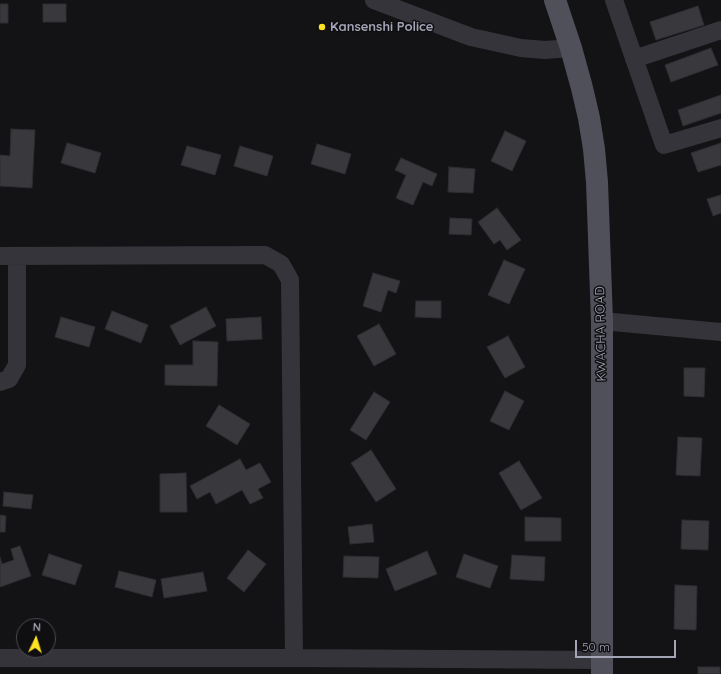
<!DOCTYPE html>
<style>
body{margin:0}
#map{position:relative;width:721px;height:674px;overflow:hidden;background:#131315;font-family:Quicksand,sans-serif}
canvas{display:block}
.north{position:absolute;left:16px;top:618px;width:40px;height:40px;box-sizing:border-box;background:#0f0e10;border:1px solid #4a4a53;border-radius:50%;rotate:4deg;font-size:11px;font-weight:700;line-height:16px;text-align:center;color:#a3a5b7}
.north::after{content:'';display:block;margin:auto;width:14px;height:18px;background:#ffe221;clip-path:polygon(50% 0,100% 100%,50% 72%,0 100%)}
.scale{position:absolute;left:575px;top:640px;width:101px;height:18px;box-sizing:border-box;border:2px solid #a3a5b7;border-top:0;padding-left:5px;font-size:12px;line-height:14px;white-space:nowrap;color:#a3a5b7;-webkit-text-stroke:3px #0f0e10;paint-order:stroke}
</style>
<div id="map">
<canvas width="721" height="674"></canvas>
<div class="north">N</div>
<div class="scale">50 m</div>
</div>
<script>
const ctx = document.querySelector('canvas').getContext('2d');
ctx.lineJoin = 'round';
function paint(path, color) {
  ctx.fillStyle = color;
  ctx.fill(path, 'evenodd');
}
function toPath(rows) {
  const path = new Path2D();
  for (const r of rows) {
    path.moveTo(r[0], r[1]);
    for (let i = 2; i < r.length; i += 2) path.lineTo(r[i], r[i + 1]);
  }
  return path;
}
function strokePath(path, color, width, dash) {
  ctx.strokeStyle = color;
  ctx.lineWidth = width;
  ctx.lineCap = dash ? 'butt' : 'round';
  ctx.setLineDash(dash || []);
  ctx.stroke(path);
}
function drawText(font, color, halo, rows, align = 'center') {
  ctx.font = font + ' Quicksand,sans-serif';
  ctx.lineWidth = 3;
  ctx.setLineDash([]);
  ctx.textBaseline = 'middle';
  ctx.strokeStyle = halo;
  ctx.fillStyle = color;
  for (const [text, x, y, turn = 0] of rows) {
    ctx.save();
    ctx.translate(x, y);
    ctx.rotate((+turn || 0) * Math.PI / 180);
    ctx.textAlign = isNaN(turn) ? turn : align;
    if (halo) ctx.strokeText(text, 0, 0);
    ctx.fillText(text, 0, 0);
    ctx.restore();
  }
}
const building = toPath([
 [0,4,8,4,8,23,0,23,0,4],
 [43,4,66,4,66,22,43,22,43,4],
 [698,6,704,25,656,40,650,22,698,6],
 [711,48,718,65,671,82,665,65,711,48],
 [721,95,721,113,683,126,678,110,721,95],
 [11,129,35,130,32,188,0,186,0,155,10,156,11,129],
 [505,131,526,141,512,171,491,161,505,131],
 [67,143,101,153,95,173,61,163,67,143],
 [721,143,721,165,698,172,691,153,721,143],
 [317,144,351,154,345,174,311,164,317,144],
 [187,146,221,155,215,175,181,165,187,146],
 [240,146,273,156,267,176,234,166,240,146],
 [401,158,437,174,432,186,423,182,413,205,396,198,406,175,395,170,401,158],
 [449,167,475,169,473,193,448,192,449,167],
 [721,195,721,213,713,216,707,199,721,195],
 [497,208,521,240,507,250,500,240,494,244,478,222,497,208],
 [450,218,472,219,471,235,449,234,450,218],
 [504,260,525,269,509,304,488,295,504,260],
 [373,273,400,281,396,293,388,290,381,312,363,306,373,273],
 [416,301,441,301,441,318,415,317,416,301],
 [206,307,216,326,180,345,170,326,206,307],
 [112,311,148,325,141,343,105,329,112,311],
 [61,317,95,327,89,347,55,337,61,317],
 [261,317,262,339,227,341,226,319,261,317],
 [379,324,396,354,374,366,357,336,379,324],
 [508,336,525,367,505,378,487,347,508,336],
 [193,341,218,342,217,386,165,385,165,365,193,365,193,341],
 [684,368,705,368,704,397,684,396,684,368],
 [505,391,524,401,509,430,490,421,505,391],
 [374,392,390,402,366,440,350,430,374,392],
 [219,405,250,424,237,445,206,426,219,405],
 [678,437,702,438,700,476,676,475,678,437],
 [371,450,396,489,376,502,351,463,371,450],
 [240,459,246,470,260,463,271,482,258,489,263,498,250,504,242,490,216,504,210,492,197,499,190,486,240,459],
 [519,461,542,498,521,510,499,473,519,461],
 [186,473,187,512,160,512,160,474,186,473],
 [4,492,33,495,31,509,3,506,4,492],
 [0,515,6,516,5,532,0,532,0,515],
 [525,517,561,518,561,541,525,541,525,517],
 [682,520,709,521,708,550,681,549,682,520],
 [372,524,374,542,350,544,348,527,372,524],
 [20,546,31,576,0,587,0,557,2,564,14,560,11,549,20,546],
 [248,550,266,564,244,592,227,578,248,550],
 [427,551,437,574,395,591,386,569,427,551],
 [49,554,82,565,75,585,42,575,49,554],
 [464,554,498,566,490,588,456,577,464,554],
 [512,555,545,557,544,581,510,579,512,555],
 [344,556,379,557,378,578,343,577,344,556],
 [119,571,156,580,152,597,115,587,119,571],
 [203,572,207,591,164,598,161,579,203,572],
 [675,585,697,586,696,630,674,629,675,585],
 [698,667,720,667,720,674,698,674,698,667]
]);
const minor = toPath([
 [374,0,471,37,521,48,545,50,571,48],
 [614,0,664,145,721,128],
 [634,59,721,30],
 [0,256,265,255,281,264,290,280,294,658],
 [602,321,721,332],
 [0,382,9,379,17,365,17,256],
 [0,658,294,658,602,660]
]);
const major = toPath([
 [555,0,571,48,582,88,589,118,594,149,597,182,602,321,602,674]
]);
const markers = [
 [322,27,4,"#ffe221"]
];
const poiNames = [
 ["Kansenshi Police",330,27]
];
const streetNames = [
 ["KWACHA ROAD",601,334,-91]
];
paint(building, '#38383d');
strokePath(building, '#2e2d31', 1);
strokePath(minor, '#34343a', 18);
strokePath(major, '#4f505a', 22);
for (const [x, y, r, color] of markers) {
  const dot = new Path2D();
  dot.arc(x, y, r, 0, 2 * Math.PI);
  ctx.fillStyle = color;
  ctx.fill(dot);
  strokePath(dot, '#0f0e10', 1.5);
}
drawText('bold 13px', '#a3a5b7', '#0f0e10', poiNames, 'left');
drawText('13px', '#a3a5b7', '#0f0e10', streetNames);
</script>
